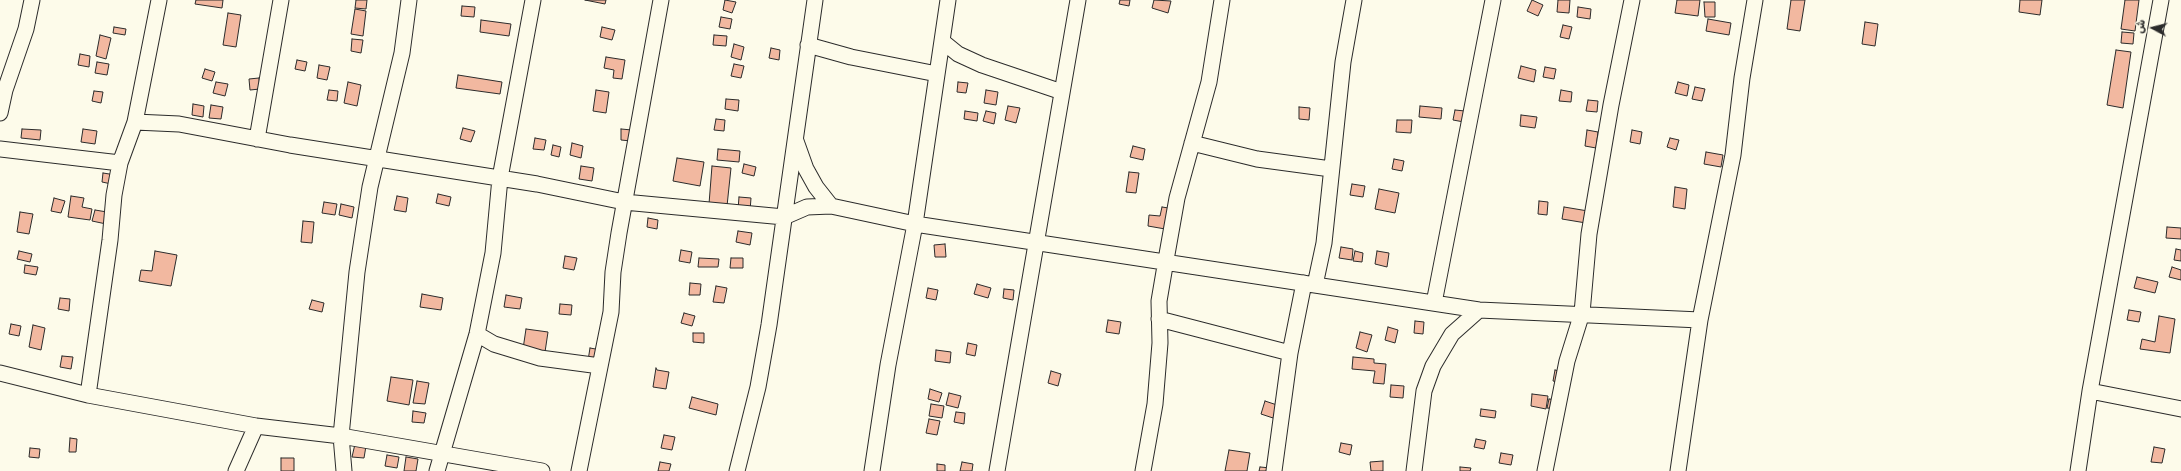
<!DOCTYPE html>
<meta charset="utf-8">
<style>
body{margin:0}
#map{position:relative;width:2181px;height:471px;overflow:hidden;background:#fdfbea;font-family:Rubik,Cairo,sans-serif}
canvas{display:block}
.north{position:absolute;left:2133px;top:8px;width:40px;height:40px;-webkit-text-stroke:3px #fdfbea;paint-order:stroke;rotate:277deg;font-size:11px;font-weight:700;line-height:16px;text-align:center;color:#2b2b2b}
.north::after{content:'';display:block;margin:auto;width:14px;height:18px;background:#2b2b2b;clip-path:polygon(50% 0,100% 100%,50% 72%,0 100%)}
</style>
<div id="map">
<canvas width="2181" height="471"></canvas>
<div class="north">ش</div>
</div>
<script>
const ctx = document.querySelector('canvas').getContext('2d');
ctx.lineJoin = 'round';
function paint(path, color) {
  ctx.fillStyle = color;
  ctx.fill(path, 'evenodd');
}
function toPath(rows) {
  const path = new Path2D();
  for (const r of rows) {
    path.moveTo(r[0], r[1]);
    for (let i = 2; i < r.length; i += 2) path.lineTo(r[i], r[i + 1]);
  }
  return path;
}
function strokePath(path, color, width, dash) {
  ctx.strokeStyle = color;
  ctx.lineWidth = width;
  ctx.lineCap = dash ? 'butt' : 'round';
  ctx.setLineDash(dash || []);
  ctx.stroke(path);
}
const building = toPath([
 [196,0,223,0,222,8,195,4,196,0],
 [356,0,367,0,366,9,355,8,356,0],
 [585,0,606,0,605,4,585,0],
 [725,0,736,2,732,13,723,10,725,0],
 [1120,0,1130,0,1129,6,1119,4,1120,0],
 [1154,0,1171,1,1168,13,1152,8,1154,0],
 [1532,0,1543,5,1538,16,1527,11,1532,0],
 [1558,0,1570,0,1569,13,1557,12,1558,0],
 [1677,0,1700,0,1698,16,1675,13,1677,0],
 [1791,0,1805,0,1800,31,1787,29,1791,0],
 [2020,0,2042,0,2040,15,2019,12,2020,0],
 [2125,0,2139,0,2135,31,2121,29,2125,0],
 [1704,2,1715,2,1715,17,1705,17,1704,2],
 [462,6,475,7,474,17,461,16,462,6],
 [1578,7,1591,9,1590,19,1577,17,1578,7],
 [355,9,366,11,363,36,351,34,355,9],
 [228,13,241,15,236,47,223,45,228,13],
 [721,17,732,19,730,29,719,27,721,17],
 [1708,19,1731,23,1729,35,1706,31,1708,19],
 [481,20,511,24,509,36,480,32,481,20],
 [1865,22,1878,24,1875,46,1862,44,1865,22],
 [1563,25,1572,27,1569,39,1560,37,1563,25],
 [114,27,126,29,125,35,113,33,114,27],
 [602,27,615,30,612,40,600,37,602,27],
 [2122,32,2134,33,2133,44,2121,43,2122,32],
 [100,35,111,38,106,59,96,56,100,35],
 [714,35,727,36,726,46,713,45,714,35],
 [352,39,363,40,361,53,351,51,352,39],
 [734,44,744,47,741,60,731,57,734,44],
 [771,48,780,50,779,60,769,58,771,48],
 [2116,50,2131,52,2123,108,2107,105,2116,50],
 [80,54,90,56,89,67,78,65,80,54],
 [606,57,625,60,622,79,613,78,614,70,604,68,606,57],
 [297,60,307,62,305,71,295,69,297,60],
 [97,62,109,64,107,75,95,73,97,62],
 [734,64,744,66,741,78,731,76,734,64],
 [319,65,330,67,327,80,317,78,319,65],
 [1521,66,1536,70,1534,82,1518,78,1521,66],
 [1545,67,1556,69,1554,79,1543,77,1545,67],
 [205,69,215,72,212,81,202,78,205,69],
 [458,75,502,82,500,94,456,88,458,75],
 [259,78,260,89,250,90,249,79,259,78],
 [216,82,228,84,225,96,213,93,216,82],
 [348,82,361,85,357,106,344,103,348,82],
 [958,82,968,83,966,93,957,92,958,82],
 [1678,82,1689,85,1687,96,1675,93,1678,82],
 [1695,87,1705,89,1702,101,1692,99,1695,87],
 [329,90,338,91,337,101,327,100,329,90],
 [596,90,609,92,606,113,593,111,596,90],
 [986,90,998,92,996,105,984,103,986,90],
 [1561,90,1572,92,1571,102,1559,101,1561,90],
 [94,91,103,92,101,103,92,101,94,91],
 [726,99,739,100,738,111,725,109,726,99],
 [1588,100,1598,101,1597,112,1586,111,1588,100],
 [193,104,204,106,203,117,192,115,193,104],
 [211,105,223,107,221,119,209,118,211,105],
 [1008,106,1020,108,1016,123,1005,120,1008,106],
 [1420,106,1442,108,1441,119,1419,117,1420,106],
 [1299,107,1310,108,1309,120,1299,119,1299,107],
 [1455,110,1465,111,1464,122,1453,120,1455,110],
 [965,111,978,113,977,121,964,119,965,111],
 [986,111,996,113,994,124,983,121,986,111],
 [1521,115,1537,117,1535,128,1520,126,1521,115],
 [716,119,725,120,724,131,714,130,716,119],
 [1397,120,1412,120,1411,133,1396,132,1397,120],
 [463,128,475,131,471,142,460,139,463,128],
 [22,129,41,130,40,140,21,138,22,129],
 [83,129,97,131,95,144,81,142,83,129],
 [621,129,632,130,631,141,621,140,621,129],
 [1587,130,1598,132,1596,148,1585,146,1587,130],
 [1632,130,1642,132,1640,144,1630,142,1632,130],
 [535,138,546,140,544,150,533,149,535,138],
 [1670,138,1679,140,1676,150,1667,147,1670,138],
 [572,143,583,146,581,158,570,155,572,143],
 [553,145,561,147,559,157,551,155,553,145],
 [1133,146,1145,149,1143,160,1130,157,1133,146],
 [718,149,740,151,739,162,717,160,718,149],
 [1706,152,1723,155,1721,167,1704,164,1706,152],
 [677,158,704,162,700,186,673,181,677,158],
 [1394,159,1404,161,1402,171,1392,169,1394,159],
 [744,164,756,167,754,176,742,173,744,164],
 [581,166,594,168,592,181,579,179,581,166],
 [712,166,731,168,727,206,709,204,712,166],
 [1129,172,1139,173,1136,193,1126,192,1129,172],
 [103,173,122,176,121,186,102,182,103,173],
 [1352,184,1365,186,1363,197,1350,195,1352,184],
 [1675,187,1687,189,1685,209,1673,207,1675,187],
 [1379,189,1399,193,1395,213,1375,209,1379,189],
 [438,194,451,197,449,206,436,203,438,194],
 [71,196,84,198,82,207,92,209,90,220,68,217,71,196],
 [397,196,408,198,406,212,394,210,397,196],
 [739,197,751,198,750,211,738,210,739,197],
 [54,198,65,201,61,213,51,211,54,198],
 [1539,201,1548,202,1547,215,1538,214,1539,201],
 [324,202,337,204,335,215,322,213,324,202],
 [341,204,354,207,352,218,339,215,341,204],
 [1162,207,1175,209,1171,230,1148,226,1149,215,1160,216,1162,207],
 [1564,207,1588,211,1586,223,1562,219,1564,207],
 [95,210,113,213,111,225,92,221,95,210],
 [20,212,33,214,29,234,17,232,20,212],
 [648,218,658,220,657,229,647,227,648,218],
 [303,221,314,222,312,243,301,242,303,221],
 [2167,227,2181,228,2181,239,2166,238,2167,227],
 [738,231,752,233,750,245,736,242,738,231],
 [945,244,946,257,935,257,934,245,945,244],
 [1341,247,1353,249,1352,260,1339,258,1341,247],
 [2176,249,2181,250,2181,261,2174,260,2176,249],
 [681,250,692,252,690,263,679,261,681,250],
 [19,251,32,254,30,262,17,259,19,251],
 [155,251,177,255,171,286,139,281,141,270,152,271,155,251],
 [1355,251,1363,253,1362,262,1353,261,1355,251],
 [1377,251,1389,253,1387,267,1375,264,1377,251],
 [565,256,577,258,574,270,563,268,565,256],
 [699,258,719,259,718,267,698,267,699,258],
 [731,258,743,258,743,268,730,268,731,258],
 [25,265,38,267,36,275,24,273,25,265],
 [2172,267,2181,270,2181,280,2169,277,2172,267],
 [2137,277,2158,282,2155,293,2134,288,2137,277],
 [690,283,701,284,700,295,689,295,690,283],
 [977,284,991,288,988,298,974,294,977,284],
 [716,286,727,288,724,303,713,302,716,286],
 [928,288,938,290,936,300,926,298,928,288],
 [1004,289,1014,290,1013,300,1003,298,1004,289],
 [422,294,443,298,441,310,420,307,422,294],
 [506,295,522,298,520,309,504,307,506,295],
 [60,298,70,299,69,311,58,309,60,298],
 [312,300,324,303,322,312,309,309,312,300],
 [560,304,572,305,571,315,559,314,560,304],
 [2129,310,2141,312,2139,322,2127,320,2129,310],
 [684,313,695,316,692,326,681,323,684,313],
 [2159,316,2175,319,2170,353,2140,349,2142,339,2155,342,2159,316],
 [1108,320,1121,322,1119,334,1106,332,1108,320],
 [1415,321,1424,322,1423,334,1414,333,1415,321],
 [11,324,21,326,19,336,9,334,11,324],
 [33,325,45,328,41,350,29,347,33,325],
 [1388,327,1398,330,1395,343,1385,340,1388,327],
 [526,329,548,332,545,352,523,349,526,329],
 [1360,332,1372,335,1367,352,1356,348,1360,332],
 [693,333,704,333,704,343,693,342,693,333],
 [968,343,977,345,975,356,966,354,968,343],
 [590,348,601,350,587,367,590,348],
 [936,350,951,352,950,363,935,361,936,350],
 [62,356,73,357,71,369,60,367,62,356],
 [1353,357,1374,359,1374,363,1386,364,1384,384,1373,383,1375,371,1352,369,1353,357],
 [656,368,657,370,669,372,666,389,653,387,656,368],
 [1555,370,1564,372,1562,383,1553,381,1555,370],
 [1051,371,1061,374,1058,386,1048,383,1051,371],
 [391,377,413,380,409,405,387,401,391,377],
 [417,381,429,383,425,404,413,403,417,381],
 [1391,385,1404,386,1403,398,1390,397,1391,385],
 [930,389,942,393,939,402,928,399,930,389],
 [949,393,961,396,958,408,946,405,949,393],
 [1532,394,1548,396,1546,409,1531,406,1532,394],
 [692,397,718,404,716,415,689,408,692,397],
 [1549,399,1558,400,1557,409,1547,408,1549,399],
 [1265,401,1277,405,1273,418,1261,414,1265,401],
 [931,404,944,406,942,418,929,416,931,404],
 [1481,409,1496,411,1495,418,1480,416,1481,409],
 [413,411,426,413,424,423,412,422,413,411],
 [956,412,965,413,964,424,954,422,956,412],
 [929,419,940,421,937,435,926,433,929,419],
 [664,435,675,437,672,450,661,448,664,435],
 [70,438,77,439,76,452,69,452,70,438],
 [1476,439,1486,441,1484,449,1474,447,1476,439],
 [1341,443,1352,445,1350,455,1339,452,1341,443],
 [355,444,366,446,364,458,352,457,355,444],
 [2154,447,2165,449,2162,463,2151,462,2154,447],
 [30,448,40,449,39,458,29,457,30,448],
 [1229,450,1250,453,1247,471,1225,471,1229,450],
 [1501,453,1513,455,1511,465,1499,463,1501,453],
 [387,455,399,457,397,468,385,466,387,455],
 [406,457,418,459,416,471,404,471,406,457],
 [281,458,294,458,294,471,281,471,281,458],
 [1383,461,1383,471,1371,471,1370,462,1383,461],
 [660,462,671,464,669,471,658,471,660,462],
 [962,462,973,464,972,471,960,471,962,462],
 [937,464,945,465,945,471,937,471,937,464],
 [1260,467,1271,468,1271,471,1259,471,1260,467],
 [1460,467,1471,468,1470,471,1460,471,1460,467]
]);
const street = toPath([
 [942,41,958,54,982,65,1062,92],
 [808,45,851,57,937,74],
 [0,113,5,90,26,29,32,0],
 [135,122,179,124,290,145,537,184,624,202,784,217,807,207,831,206,915,224,1479,310,1700,320],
 [257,139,281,0],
 [796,141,806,169,816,187,831,206],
 [1192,143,1257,159,1331,169],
 [0,149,120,163],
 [1315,285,1324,243,1343,62,1354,0],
 [1434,303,1493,0],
 [1159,319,1290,353],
 [477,334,494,344,540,358,600,366],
 [0,373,88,395,256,426,341,436,542,471],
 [2090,391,2181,409],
 [88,395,110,240,114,195,120,163,135,122,159,0],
 [236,471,256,426],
 [344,471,341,436,357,272,370,187,402,53,409,0],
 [437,471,477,334,493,253,500,178,533,0],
 [579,471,611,312,613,272,619,233,661,0],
 [737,471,758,387,769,325,815,0],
 [872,471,888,365,915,224,948,0],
 [997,471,1078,0],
 [1143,471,1155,404,1160,343,1159,301,1166,260,1177,198,1209,82,1222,0],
 [1274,471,1290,353,1304,283],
 [1414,471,1424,391,1433,366,1452,334,1479,310],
 [1545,471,1567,361,1582,313,1589,234,1611,105,1632,0],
 [1678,471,1700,320,1733,155,1742,78,1755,0],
 [2078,471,2090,391,2161,0]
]);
paint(building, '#f2b8a0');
strokePath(building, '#2b2b2b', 1);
strokePath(street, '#2b2b2b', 17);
strokePath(street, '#fdfbea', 15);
</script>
